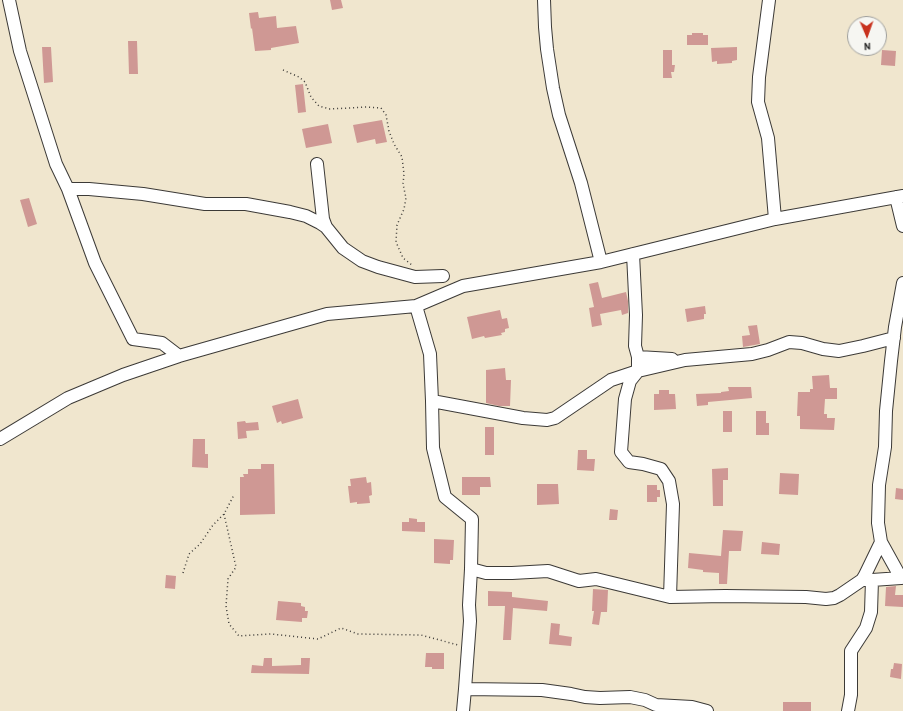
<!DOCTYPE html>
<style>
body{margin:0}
#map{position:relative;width:903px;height:711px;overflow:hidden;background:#f0e6ce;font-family:"Patrick Hand",sans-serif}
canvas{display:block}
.north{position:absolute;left:847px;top:16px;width:40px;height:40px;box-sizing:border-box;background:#f6f6f2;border:1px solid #9f9f9c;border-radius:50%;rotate:178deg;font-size:11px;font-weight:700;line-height:16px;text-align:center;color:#1c1c1c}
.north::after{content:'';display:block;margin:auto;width:14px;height:18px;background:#c8321e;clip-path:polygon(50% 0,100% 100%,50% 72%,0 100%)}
</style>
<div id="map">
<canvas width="903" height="711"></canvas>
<div class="north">N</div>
</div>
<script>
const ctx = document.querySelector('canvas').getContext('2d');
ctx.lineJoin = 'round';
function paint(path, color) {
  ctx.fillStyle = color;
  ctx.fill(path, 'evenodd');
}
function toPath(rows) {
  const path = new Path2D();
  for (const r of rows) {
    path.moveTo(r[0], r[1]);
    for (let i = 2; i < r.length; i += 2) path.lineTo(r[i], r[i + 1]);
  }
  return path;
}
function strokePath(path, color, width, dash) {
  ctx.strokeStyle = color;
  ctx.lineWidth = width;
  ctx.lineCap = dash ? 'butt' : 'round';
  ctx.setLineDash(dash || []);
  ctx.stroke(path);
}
const building = toPath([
 [330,0,341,0,343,8,332,10],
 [258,12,259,18,276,16,277,28,296,26,299,43,271,48,271,50,255,51,252,28,251,29,249,13],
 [692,33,703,33,703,35,708,35,708,45,687,45,687,35,692,35],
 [128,41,137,41,138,74,129,74],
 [42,47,51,47,53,82,44,83],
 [737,47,737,60,732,61,732,63,717,64,717,61,712,62,711,48],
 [663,50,672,50,672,65,675,65,674,72,671,72,672,78,663,78],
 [882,50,896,51,895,66,881,65],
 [303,84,306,112,298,113,295,85],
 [382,120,387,142,376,144,375,139,357,143,353,125],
 [328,124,332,143,306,148,302,129],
 [29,198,37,224,28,227,20,200],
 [598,282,602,298,626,292,628,301,628,313,622,315,621,310,600,314,602,325,592,327,589,308,594,307,589,284],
 [705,306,706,314,704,314,704,319,687,322,685,309],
 [500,310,502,319,507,318,509,328,505,329,505,332,501,333,502,335,485,338,484,336,472,339,467,317],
 [757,325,760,344,743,347,742,336,750,335,748,326],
 [505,368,506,380,511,380,510,406,499,406,486,403,486,370],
 [829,375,830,388,837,388,837,399,825,399,824,414,827,414,827,418,835,418,834,430,800,429,800,416,797,416,798,392,810,392,810,389,813,389,812,376],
 [728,387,751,387,752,398,708,402,708,405,697,406,696,394,721,393,721,392,729,391],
 [659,390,669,390,669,394,675,394,676,409,654,410,654,394,659,394],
 [298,399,303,418,282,424,281,421,277,423,272,406],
 [723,411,732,411,732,432,723,432],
 [756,411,766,411,766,423,769,423,769,435,756,435],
 [245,421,246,423,258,422,259,430,246,431,247,438,238,439,237,422],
 [485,427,494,427,494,455,485,455],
 [193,439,205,439,205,454,208,454,208,468,192,467],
 [578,450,587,450,587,459,595,459,594,471,577,470],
 [261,464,274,464,275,514,240,515,240,477,244,477,243,474,248,474,248,469,261,469],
 [728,468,728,480,723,480,723,506,713,506,712,469],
 [780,473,799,474,798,495,779,494],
 [366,477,367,483,371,482,372,495,369,496,370,503,357,504,357,502,350,503,348,486,351,486,350,479],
 [462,477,490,477,491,487,480,487,480,495,462,495],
 [537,484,558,484,559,504,537,505],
 [647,485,657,485,657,490,660,490,660,497,657,497,657,502,647,502],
 [896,488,903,489,903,500,895,499],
 [610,509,618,510,617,520,609,520],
 [409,518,417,519,417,522,425,522,425,532,402,531,402,522,409,522],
 [723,530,743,531,741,551,729,551,727,584,719,584,719,573,703,572,703,570,688,568,689,553,721,556],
 [434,539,454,540,453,560,450,560,450,564,434,563],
 [762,542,780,544,779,555,761,554],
 [166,575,176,576,175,589,165,588],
 [896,586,895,595,903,595,903,607,885,606,886,587],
 [593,589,608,590,607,612,601,612,599,625,592,624,594,611,592,611],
 [488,591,512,592,512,597,548,601,547,611,513,608,511,640,503,640,505,606,488,606],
 [278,601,301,603,301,606,305,607,305,611,308,611,307,618,302,618,302,622,276,620],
 [551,623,560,624,559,635,572,637,571,646,549,644],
 [426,653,444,653,444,669,432,669,432,667,425,667],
 [264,658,272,658,272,666,301,665,301,658,310,658,309,674,251,673,252,665,263,666],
 [894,663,902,664,901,679,890,677,891,669,893,669],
 [783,702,811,702,811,711,783,711]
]);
const path = toPath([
 [283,70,299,77,305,82,311,97,319,106,330,109,367,107,381,108,386,115,389,131,394,144,402,157,404,174,403,184,406,198,404,209,397,225,396,242,403,258,412,265],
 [224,514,236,567,228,579,226,606,229,624,239,636,271,634,318,639,341,628,358,634,421,635,458,645],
 [183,573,189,554,200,544,213,525,224,514,234,495]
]);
const minor = toPath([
 [9,0,20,51,56,164,68,189,95,263,133,339,162,343,179,356],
 [544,0,545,27,547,49,553,88,559,115,581,183,601,262],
 [769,0,759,77,758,102,768,138,775,219],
 [317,164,323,219,326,227,343,248,362,261,378,267,415,277,443,276],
 [68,189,89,189,143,194,205,204,246,204,290,212,306,216,320,223,326,227],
 [896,197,903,226],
 [633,254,636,315,635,346,638,357,672,359],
 [416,306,430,354,432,401],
 [638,357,638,371,630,381,625,399,621,452,629,462,643,464,661,469,669,481,673,504,670,597],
 [0,439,68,398,123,375,179,356,327,314,416,306,463,286,601,262,775,219,903,196],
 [471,569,472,519,445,497,433,448,432,401,523,418,547,420,555,418,611,380,638,371,685,360,752,354,768,350,789,342,802,343,823,349,839,351,863,346,894,338],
 [869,580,862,580,865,575,881,542],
 [463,711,465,689],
 [707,711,692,707,656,705,645,700,630,697,600,698,585,697,571,694,542,690,465,689,470,621,469,605,471,569,486,573,512,573,548,571,579,581,596,579,670,597,725,596,806,597,826,599,834,598,840,595,862,580],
 [848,711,851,695,851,651,866,628,871,612,872,580,901,578,881,542,878,523,879,485,885,447,886,411,891,361,895,327,903,283]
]);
paint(building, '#cf9894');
strokePath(minor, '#3c3a37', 14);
strokePath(path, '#3c3a37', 1.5, [1, 3]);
strokePath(minor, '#fff', 12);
</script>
